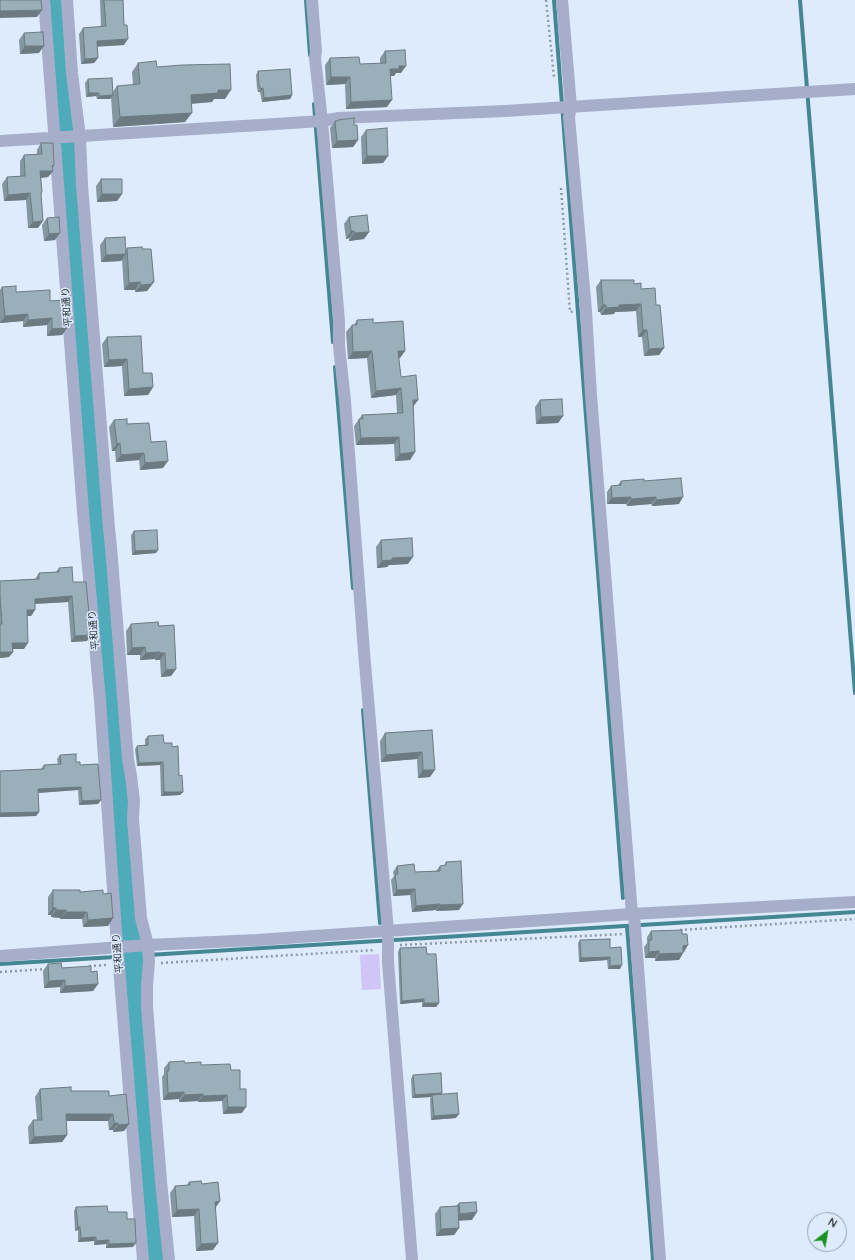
<!DOCTYPE html>
<meta charset="utf-8">
<style>
body{margin:0}
#map{position:relative;width:855px;height:1260px;overflow:hidden;background:#ddebfc;font-family:Quicksand,sans-serif}
canvas{display:block}
.north{position:absolute;left:807px;top:1212px;width:40px;height:40px;box-sizing:border-box;background:#ddebfc;border:1px solid #97a1ae;border-radius:50%;rotate:31deg;font-size:11px;font-weight:700;line-height:16px;text-align:center;color:#2d3239}
.north::after{content:'';display:block;margin:auto;width:14px;height:18px;background:#1b921f;clip-path:polygon(50% 0,100% 100%,50% 72%,0 100%)}
</style>
<div id="map">
<canvas width="855" height="1260"></canvas>
<div class="north">N</div>
</div>
<script>
const ctx = document.querySelector('canvas').getContext('2d');
ctx.lineJoin = 'round';
function paint(path, color) {
  ctx.fillStyle = color;
  ctx.fill(path, 'evenodd');
}
function toPath(rows) {
  const path = new Path2D();
  for (const r of rows) {
    path.moveTo(r[0], r[1]);
    for (let i = 2; i < r.length; i += 2) path.lineTo(r[i], r[i + 1]);
  }
  return path;
}
function strokePath(path, color, width, dash) {
  ctx.strokeStyle = color;
  ctx.lineWidth = width;
  ctx.lineCap = dash ? 'butt' : 'round';
  ctx.setLineDash(dash || []);
  ctx.stroke(path);
}
function drawText(font, color, halo, rows, align = 'center') {
  ctx.font = font + ' Quicksand,"Noto Sans JP",sans-serif';
  ctx.lineWidth = 3;
  ctx.setLineDash([]);
  ctx.textBaseline = 'middle';
  ctx.strokeStyle = halo;
  ctx.fillStyle = color;
  for (const [text, x, y, turn = 0] of rows) {
    ctx.save();
    ctx.translate(x, y);
    ctx.rotate((+turn || 0) * Math.PI / 180);
    ctx.textAlign = isNaN(turn) ? turn : align;
    if (halo) ctx.strokeText(text, 0, 0);
    ctx.fillText(text, 0, 0);
    ctx.restore();
  }
}
const green = toPath([
 [379,954,381,989,362,990,360,955]
]);
const stream = toPath([
 [306,0,310,55],
 [554,0,623,898],
 [800,0,855,693],
 [314,104,333,342],
 [335,367,353,588],
 [363,710,380,923],
 [627,926,653,1260],
 [0,964,855,912]
]);
const river = toPath([
 [57,0,157,1260]
]);
const path = toPath([
 [546,0,554,77],
 [561,188,570,312,575,311],
 [680,930,855,919],
 [400,945,623,934],
 [161,963,375,950],
 [89,966,106,965],
 [0,972,47,969]
]);
const street = toPath([
 [44,0,83,512,100,700,115,918,143,1260],
 [67,0,72,73,80,137,82,185,109,528,111,547,128,759,131,776,134,801,133,819,141,918,148,945,149,961,147,986,147,1007,161,1181,169,1260],
 [312,0,316,51,315,58,322,121,339,321,339,346,345,401,364,652,388,931,388,962,412,1260],
 [562,0,571,107,569,117,586,311,591,395,632,914],
 [0,141,260,125,322,121,339,118,505,111,855,89],
 [634,914,660,1260],
 [0,956,148,945,257,940,632,914,855,902]
]);
const wall = toPath([
 [100,0,123,0,124,45,97,46,98,58,94,63,81,64,79,34,83,28,101,27],
 [24,33,39,53,20,54,19,40],
 [385,51,401,73,396,73,394,76,391,76,387,107,346,109,345,84,326,85,325,65,330,58,360,64,380,64,380,58],
 [138,63,157,67,225,99,214,99,212,102,191,104,185,122,113,127,111,97,110,99,97,99,96,96,86,97,85,83,88,79,112,93,117,86,133,85,132,72],
 [258,71,292,95,290,99,262,102,260,92,258,92,257,88,256,75],
 [338,120,354,125,358,140,353,147,332,148,330,128,335,121,337,121],
 [366,130,388,156,383,163,362,164,361,137],
 [41,143,54,165,53,168,53,171,48,177,41,178,42,192,41,194,38,228,28,228,26,200,4,201,2,184,7,177,20,176,20,161,24,155,37,154,37,150],
 [101,179,122,194,117,201,97,202,96,186],
 [349,217,369,232,364,239,349,241,349,238,346,239,344,224],
 [47,218,55,240,44,241,42,225],
 [105,238,126,250,127,248,142,249,154,282,147,291,135,292,135,290,124,290,122,259,121,261,101,262,100,245],
 [601,280,634,284,641,289,656,305,664,348,659,355,644,356,642,337,638,337,636,311,615,312,614,314,601,315,600,312,598,312,596,287],
 [2,287,16,292,50,301,67,328,62,335,47,336,47,325,23,327,23,321,0,323,0,290],
 [357,320,373,323,405,351,400,358,399,358,401,377,418,400,413,406,415,452,410,460,395,461,394,444,356,445,354,426,362,415,397,414,396,395,371,398,367,358,348,359,346,332,352,325,354,325],
 [107,337,143,373,153,387,148,395,124,396,122,366,104,367,102,344],
 [540,400,563,416,558,423,536,424,535,407],
 [114,420,127,424,151,442,163,468,140,470,139,460,116,462,115,451,112,451,109,427],
 [621,481,644,481,679,504,652,506,651,504,627,506,626,504,607,504,607,492,611,486,618,485],
 [134,531,156,553,132,555,131,535],
 [381,540,408,564,389,565,387,567,377,568,376,547],
 [59,568,73,582,87,641,71,642,68,602,35,604,35,610,31,616,27,616,24,649,13,649,13,652,9,657,0,658,0,581,35,579,39,573,56,572],
 [131,624,159,626,176,669,171,676,161,677,160,660,155,660,155,659,140,660,140,655,127,655,126,631],
 [432,730,430,777,418,778,417,759,381,762,380,741,385,733],
 [148,736,172,747,183,792,180,795,161,796,160,765,137,766,135,749,137,746,145,745,145,739],
 [76,754,76,762,80,762,80,765,98,764,101,800,98,804,79,805,78,790,38,793,39,812,36,816,0,817,0,771,41,769,44,765,58,764,57,759,60,755],
 [446,862,459,910,436,911,436,910,412,912,410,895,393,896,391,880,394,876,393,872,397,866,415,872,436,871,440,866,444,866],
 [53,890,80,892,103,894,113,918,108,926,83,927,82,919,60,919,61,918,51,917,51,915,48,915,48,897],
 [651,931,682,934,688,945,683,952,683,953,679,960,655,961,655,958,645,958,644,947,647,943,647,937],
 [580,940,610,948,620,969,608,969,607,960,579,962,578,943],
 [400,948,427,954,439,1003,436,1007,422,1007,422,1002,400,1004,398,952],
 [48,964,62,968,91,972,98,984,93,991,60,993,60,987,44,988,43,971],
 [169,1062,185,1063,231,1070,242,1113,223,1114,222,1101,198,1102,198,1101,179,1102,179,1099,163,1100,162,1077,164,1074,164,1068],
 [413,1075,442,1093,442,1094,456,1118,431,1120,430,1099,431,1097,412,1098,411,1079],
 [40,1089,71,1091,109,1096,129,1124,124,1131,113,1132,113,1130,109,1130,108,1121,66,1121,67,1135,62,1142,29,1144,28,1127,33,1120,37,1120,35,1097],
 [189,1182,202,1184,220,1201,216,1207,213,1250,196,1251,194,1216,172,1217,170,1193,175,1186,187,1185],
 [459,1203,472,1220,459,1220,459,1228,454,1235,436,1236,435,1214,440,1207,456,1206],
 [76,1207,108,1212,127,1219,133,1247,106,1248,106,1244,94,1245,94,1241,78,1242,78,1230,75,1231,74,1211]
]);
const shadedWall = toPath([
 [42,10,37,17,0,18,0,11],
 [128,39,124,45,93,47,97,41],
 [25,46,44,46,39,53,20,54],
 [98,58,94,63,81,64,85,59],
 [399,66,406,66,401,73,396,73,394,76,385,76,390,69],
 [331,77,350,77,345,84,326,85],
 [263,88,260,92,258,92,261,89],
 [218,90,231,90,225,99,214,99,212,102,184,104,191,95],
 [89,93,99,93,96,96,86,97],
 [113,95,110,99,97,99,99,96],
 [292,95,290,99,262,102,264,98],
 [392,100,387,107,346,109,351,102],
 [192,113,185,122,113,127,120,117],
 [358,140,353,147,332,148,337,141],
 [367,156,388,156,383,163,362,164],
 [54,165,51,171,53,171,48,177,36,178,40,171,52,166],
 [30,193,26,200,4,201,8,195],
 [102,194,122,194,117,201,97,202],
 [43,221,38,228,28,228,33,222],
 [351,231,354,231,349,238,346,239],
 [369,232,364,239,349,241,354,233],
 [60,233,55,240,44,241,49,234],
 [126,254,121,261,101,262,106,255],
 [140,282,135,290,124,290,129,283],
 [154,282,147,291,135,292,141,285],
 [641,304,636,311,615,312,614,314,601,315,606,308,619,305],
 [603,305,606,305,600,312,598,312],
 [28,314,23,321,0,323,5,316],
 [52,318,47,325,23,327,28,320],
 [67,328,62,335,47,336,52,329],
 [643,330,647,330,642,337,638,337],
 [664,348,659,355,644,356,649,349],
 [372,351,367,358,348,359,353,352],
 [398,351,405,351,400,358,393,358],
 [127,359,122,366,104,367,109,360],
 [153,387,148,395,124,396,129,389],
 [401,388,396,395,371,398,376,391],
 [413,400,418,400,413,407],
 [563,416,558,423,536,424,541,417],
 [399,437,394,444,356,445,361,438],
 [120,443,115,451,112,451,117,444],
 [415,452,410,460,395,461,400,454],
 [144,453,139,460,116,462,121,455],
 [168,461,163,468,140,470,145,463],
 [631,497,626,504,607,504,612,498],
 [656,497,651,504,627,506,631,499],
 [683,497,679,504,652,506,656,500],
 [158,550,156,553,132,555,135,551],
 [413,557,408,564,389,565,387,567,377,568,382,561,392,558],
 [72,596,68,602,31,604,35,599],
 [27,610,35,610,31,616,23,616],
 [91,635,87,641,71,642,75,636],
 [12,643,28,643,24,649,8,649],
 [145,647,140,655,127,655,132,648],
 [0,652,13,652,9,657,0,658],
 [160,652,155,659,140,660,146,653],
 [160,653,165,653,160,660,155,660],
 [176,669,171,676,161,677,166,670],
 [422,752,417,759,381,762,386,755],
 [163,762,160,765,137,766,139,763],
 [423,770,435,770,430,777,418,778],
 [81,787,78,790,36,793,38,789],
 [164,792,183,792,180,795,161,796],
 [101,800,98,804,79,805,82,801],
 [39,812,36,816,0,817,0,813],
 [415,889,410,895,393,896,397,890],
 [440,904,436,910,412,912,416,906],
 [463,904,459,910,436,911,440,905],
 [53,908,56,908,51,915,48,915],
 [56,910,66,910,61,918,51,917],
 [66,912,87,912,82,919,60,919],
 [113,918,108,926,83,927,88,920],
 [688,945,684,952,679,952,683,946],
 [659,951,655,958,645,958,649,952],
 [683,953,679,960,655,961,659,954],
 [610,957,607,960,579,962,581,958],
 [622,965,620,969,608,969,610,966],
 [65,980,60,987,44,988,49,981],
 [98,984,93,991,60,993,65,986],
 [424,999,422,1002,400,1004,402,1001],
 [424,1003,439,1003,436,1007,422,1007],
 [184,1092,179,1099,163,1100,168,1093],
 [442,1093,440,1096,432,1095,431,1097,412,1098,415,1095],
 [203,1094,198,1101,179,1102,184,1095],
 [227,1095,222,1101,198,1102,203,1096],
 [228,1107,246,1107,242,1113,223,1114],
 [66,1114,113,1114,108,1121,61,1121],
 [459,1114,456,1118,431,1120,434,1116],
 [114,1123,118,1123,113,1130,109,1130],
 [129,1124,124,1131,113,1132,118,1125],
 [67,1135,62,1142,29,1144,34,1137],
 [220,1201,215,1208,215,1202],
 [199,1209,194,1216,172,1217,177,1210],
 [477,1212,472,1220,455,1221,460,1214],
 [78,1227,80,1227,78,1230,75,1231],
 [459,1228,454,1235,436,1236,441,1229],
 [96,1237,94,1241,78,1242,81,1238],
 [109,1240,106,1244,94,1245,96,1241],
 [136,1243,133,1247,106,1248,109,1244],
 [218,1243,213,1250,196,1251,201,1244]
]);
const building = toPath([
 [0,0,41,0,42,10,0,11,0,0],
 [104,0,123,0,124,25,127,25,128,39,97,41,98,58,85,59,83,28,106,26,104,0],
 [43,32,44,46,25,46,24,33,43,32],
 [405,50,406,66,399,66,399,69,390,69,392,100,351,102,350,77,331,77,330,58,359,57,360,64,386,63,385,51,405,50],
 [156,61,157,67,182,65,230,64,231,90,218,90,218,93,191,95,192,113,120,117,117,86,140,84,138,63,156,61],
 [290,69,292,95,264,98,263,88,261,89,259,85,258,71,290,69],
 [112,78,113,95,99,96,99,93,89,93,88,79,112,78],
 [354,118,354,125,357,125,358,140,337,141,335,121,338,121,338,120,354,118],
 [387,128,388,156,367,156,366,130,387,128],
 [41,143,53,143,54,165,52,166,53,171,40,171,42,192,41,193,43,221,33,222,30,193,8,195,7,177,25,176,24,155,42,154,41,143],
 [101,179,122,179,122,194,102,194,101,179],
 [367,215,369,232,354,233,354,231,351,231,349,217,367,215],
 [59,217,60,233,49,234,47,218,59,217],
 [125,237,126,254,106,255,105,238,125,237],
 [142,247,142,249,151,249,154,282,152,282,152,284,141,285,140,282,129,283,127,248,142,247],
 [601,280,634,280,634,284,641,283,641,289,655,288,656,305,660,305,664,348,649,349,647,330,643,330,641,304,619,305,619,307,606,308,606,305,603,305,601,280],
 [16,286,16,292,50,290,50,301,65,300,67,328,52,329,52,318,28,320,28,314,5,316,2,287,16,286],
 [373,319,373,323,403,321,405,351,398,351,401,377,416,375,418,400,413,400,415,452,400,454,399,437,361,438,359,419,363,419,362,415,403,413,401,388,376,391,372,351,353,352,352,325,357,325,357,320,373,319],
 [141,336,143,373,152,373,153,387,129,389,127,359,109,360,107,337,141,336],
 [562,399,563,416,541,417,540,400,562,399],
 [127,419,127,424,149,423,151,442,166,441,168,461,145,463,144,453,121,455,120,443,117,444,114,420,127,419],
 [681,478,683,497,656,500,656,497,631,499,631,497,612,498,611,486,621,485,621,481,644,479,644,481,681,478],
 [157,530,158,550,135,551,134,531,157,530],
 [412,538,413,557,392,558,392,560,382,561,381,540,412,538],
 [72,567,73,582,86,582,91,635,75,636,72,596,35,599,35,610,27,610,28,643,12,643,13,652,0,652,0,624,2,624,0,596,0,581,39,579,39,573,59,572,59,568,72,567],
 [158,622,159,626,174,625,176,669,166,670,165,653,160,653,160,652,146,653,145,647,132,648,131,624,158,622],
 [432,730,435,770,423,770,422,752,386,755,385,733,432,730],
 [163,735,164,743,172,743,172,747,178,746,179,776,182,775,183,792,164,792,163,762,139,763,137,746,148,745,148,736,163,735],
 [76,754,76,762,80,762,80,765,98,764,101,800,82,801,81,787,38,789,39,812,0,813,0,771,44,769,44,765,61,764,60,755,76,754],
 [461,861,463,904,440,905,440,904,416,906,415,889,397,890,395,874,398,874,397,866,414,864,415,872,440,871,440,866,446,865,446,862,461,861],
 [53,890,80,890,80,892,103,890,103,894,111,893,113,918,88,920,87,912,66,912,66,910,56,910,56,908,53,908,53,890],
 [682,930,682,934,687,934,688,945,683,946,683,953,659,954,659,951,649,952,649,940,652,940,651,931,682,930],
 [610,939,610,948,621,947,622,965,610,966,610,957,581,958,580,940,610,939],
 [426,947,427,954,436,954,439,1003,424,1003,424,999,402,1001,400,948,426,947],
 [61,963,62,968,91,966,91,972,97,971,98,984,65,986,65,980,49,981,48,964,61,963],
 [184,1061,185,1063,201,1062,201,1065,230,1064,231,1070,240,1070,240,1089,246,1089,246,1107,228,1107,227,1095,203,1096,203,1094,184,1095,184,1092,168,1093,167,1071,169,1071,169,1062,184,1061],
 [441,1073,442,1093,415,1095,413,1075,441,1073],
 [71,1087,71,1091,109,1091,109,1096,126,1094,129,1124,118,1125,118,1123,114,1123,113,1114,66,1114,67,1135,34,1137,33,1120,42,1120,40,1089,71,1087],
 [457,1093,459,1114,434,1116,432,1095,457,1093],
 [201,1181,202,1184,218,1182,220,1201,215,1202,218,1243,201,1244,199,1209,177,1210,175,1186,190,1185,189,1182,201,1181],
 [476,1202,477,1212,460,1214,459,1203,476,1202],
 [107,1206,108,1212,127,1212,127,1219,135,1219,136,1243,109,1244,109,1240,96,1241,96,1237,81,1238,80,1227,78,1227,76,1207,107,1206],
 [458,1206,459,1228,441,1229,440,1207,458,1206]
]);
const streetNames = [
 ["平和通り",67,307,-94],
 ["平和通り",94,630,-95],
 ["平和通り",118,953,-95]
];
paint(green, '#d1c4f6');
strokePath(stream, '#448793', 4);
strokePath(river, '#4eabb9', 25);
strokePath(path, '#909aa7', 2.5, [2, 3]);
strokePath(street, '#a7aeca', 12);
paint(wall, '#8496a0');
paint(shadedWall, '#6c7a82');
paint(building, '#9aafba');
strokePath(building, '#6c7a82', 1);
drawText('10px', '#2d3239', '#ddebfc', streetNames);
</script>
